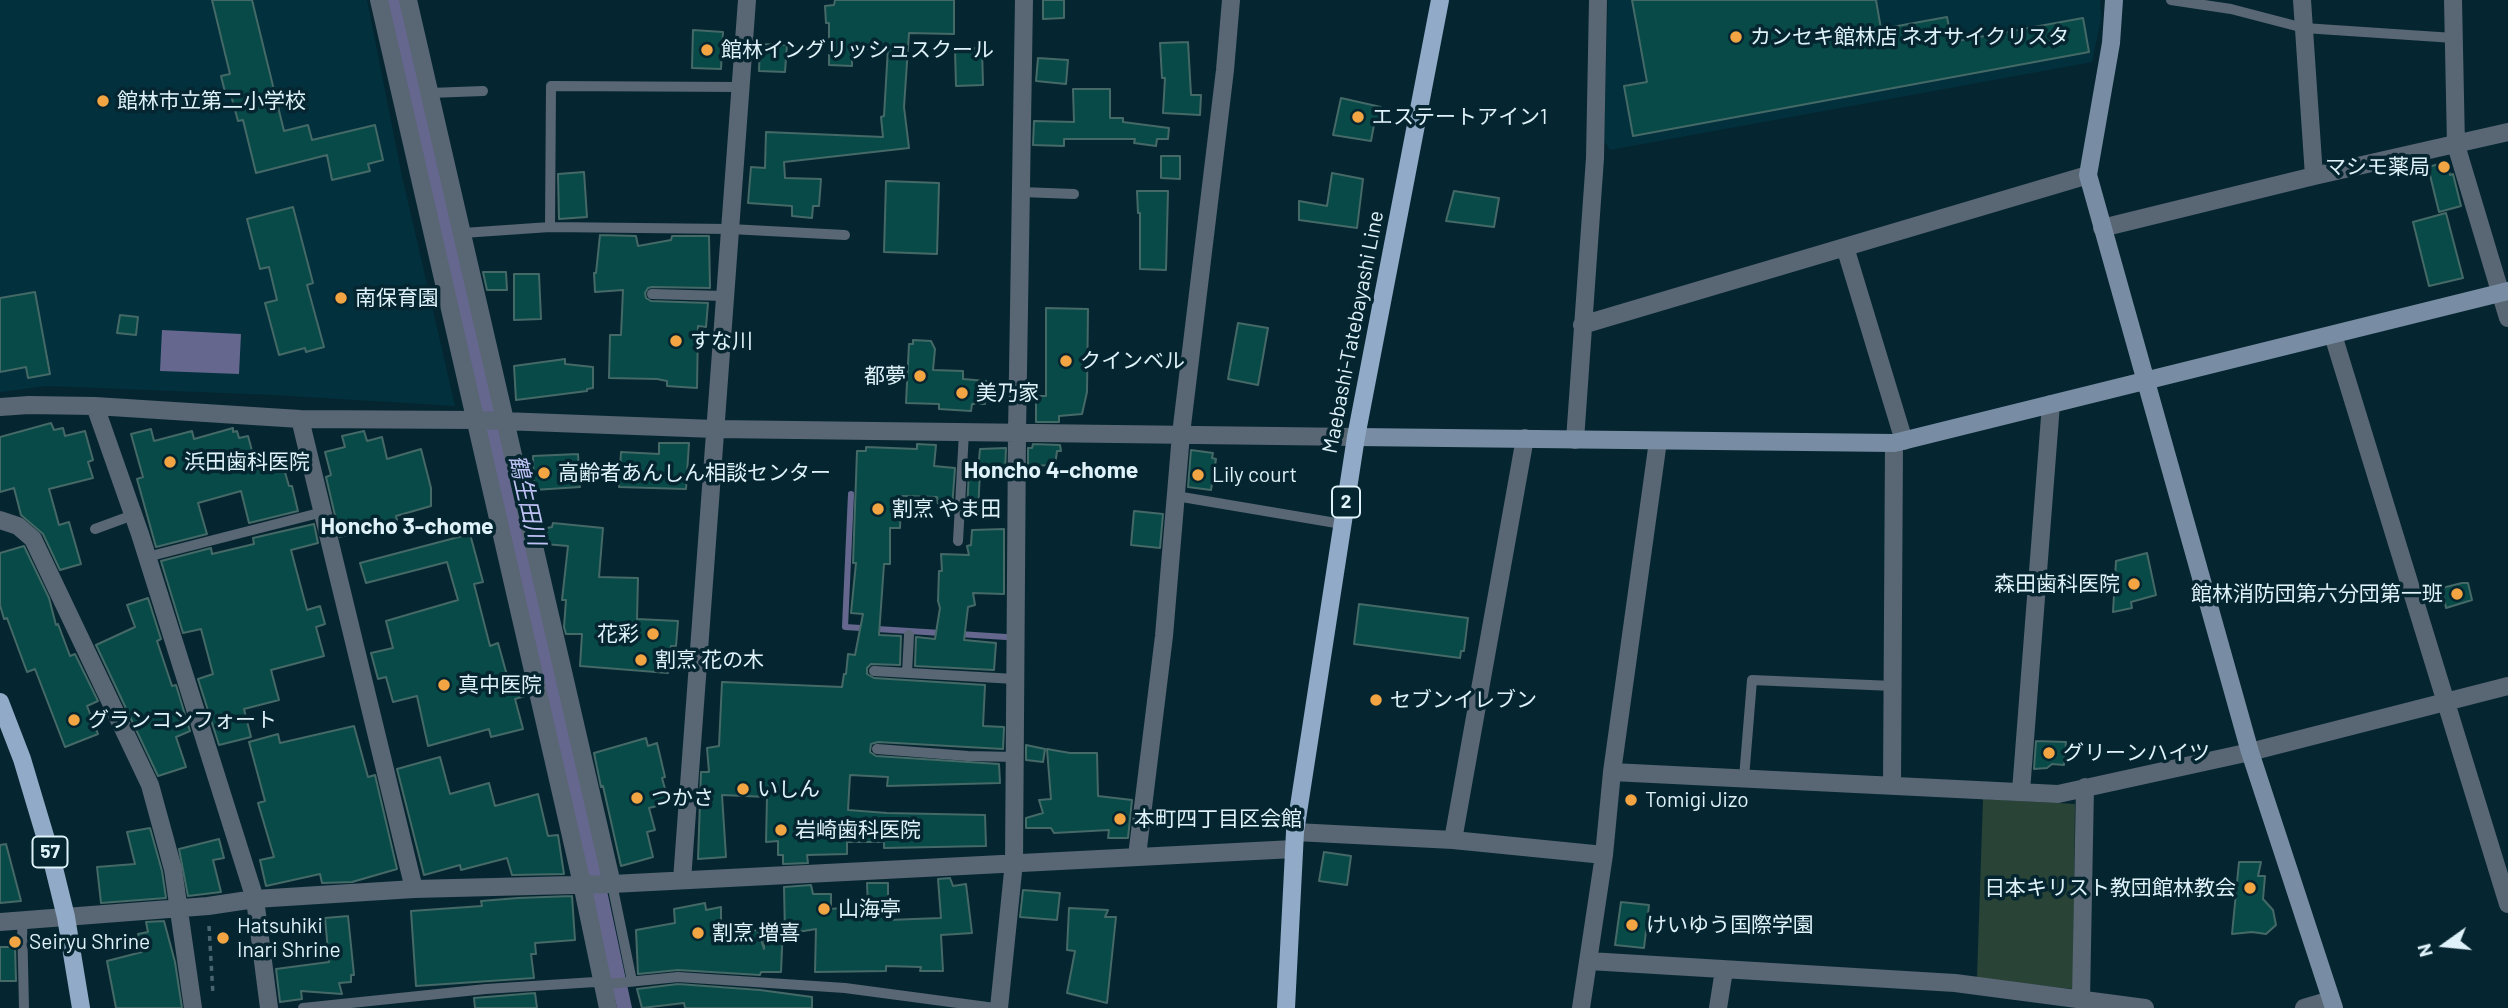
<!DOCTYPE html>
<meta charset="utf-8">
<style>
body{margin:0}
#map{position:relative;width:2508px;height:1008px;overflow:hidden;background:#052630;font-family:Barlow,sans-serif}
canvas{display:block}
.north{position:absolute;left:2410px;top:910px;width:70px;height:70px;-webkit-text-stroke:5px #052630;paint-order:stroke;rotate:255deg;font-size:19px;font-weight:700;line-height:28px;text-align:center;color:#e0f2f9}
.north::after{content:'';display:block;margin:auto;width:24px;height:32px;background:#e0f2f9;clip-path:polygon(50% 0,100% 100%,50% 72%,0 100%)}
</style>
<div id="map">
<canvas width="2508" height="1008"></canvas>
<div class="north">N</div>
</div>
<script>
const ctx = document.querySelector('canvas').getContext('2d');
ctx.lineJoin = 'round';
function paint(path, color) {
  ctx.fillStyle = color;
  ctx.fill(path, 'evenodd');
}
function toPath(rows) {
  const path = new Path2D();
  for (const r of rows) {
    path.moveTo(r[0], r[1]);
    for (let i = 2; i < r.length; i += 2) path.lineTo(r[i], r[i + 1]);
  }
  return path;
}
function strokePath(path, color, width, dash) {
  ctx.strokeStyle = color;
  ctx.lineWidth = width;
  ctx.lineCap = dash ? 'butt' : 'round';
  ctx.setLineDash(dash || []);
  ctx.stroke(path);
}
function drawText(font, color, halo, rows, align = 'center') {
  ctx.font = font + ' Barlow,"Noto Sans JP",sans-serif';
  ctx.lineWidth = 7;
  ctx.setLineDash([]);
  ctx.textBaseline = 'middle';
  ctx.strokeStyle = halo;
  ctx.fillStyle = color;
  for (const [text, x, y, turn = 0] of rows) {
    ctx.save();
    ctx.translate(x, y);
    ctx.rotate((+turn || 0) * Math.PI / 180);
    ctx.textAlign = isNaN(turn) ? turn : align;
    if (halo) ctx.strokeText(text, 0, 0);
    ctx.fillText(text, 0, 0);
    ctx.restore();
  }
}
const built = toPath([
 [0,0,367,0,402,176,455,406,274,395,47,386,0,392],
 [1608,0,2100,0,2101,19,2092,62,1610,150,1604,141]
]);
const green = toPath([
 [1983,799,2075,804,2073,989,1977,978]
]);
const water = toPath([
 [387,0,402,0,602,867,632,1008,617,1008],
 [162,330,241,334,239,374,160,371]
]);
const stream = toPath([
 [851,494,845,627,941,633],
 [959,634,1006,637]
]);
const building = toPath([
 [212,0,252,0,284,131,308,125,312,140,375,125,383,160,368,164,370,171,332,180,327,155,256,173,243,120,238,121,231,95,226,96,221,76,230,74,212,0],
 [835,0,954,0,954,34,909,33,904,107,909,148,784,162,785,178,821,179,819,206,813,206,812,218,792,216,792,206,748,203,751,167,765,168,766,132,883,137,881,117,884,116,888,47,852,50,852,66,829,65,829,23,826,23,825,6,834,5,835,0],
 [1043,0,1064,0,1064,18,1043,19,1043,0],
 [1632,0,1876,0,1881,29,1947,17,1952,42,2083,18,2089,52,1633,136,1624,86,1647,82,1632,0],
 [693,30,723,32,721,69,692,68,693,30],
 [1188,42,1191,95,1201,95,1200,115,1163,113,1165,78,1162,78,1160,43,1188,42],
 [760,44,787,45,785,72,759,71,760,44],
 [982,48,983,85,956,86,955,49,982,48],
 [1038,58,1068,60,1066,84,1036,81,1038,58],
 [1073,89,1110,89,1110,118,1123,118,1123,122,1169,128,1168,139,1157,139,1156,146,1134,143,1135,139,1064,139,1064,146,1033,145,1034,121,1074,122,1073,89],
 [1341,98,1381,107,1378,124,1374,125,1371,141,1333,135,1341,98],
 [1161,156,1180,156,1180,179,1161,178,1161,156],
 [2447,162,2450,175,2453,174,2461,206,2439,212,2428,167,2447,162],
 [584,172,587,217,559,219,558,174,584,172],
 [1332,173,1363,179,1357,228,1299,220,1299,201,1327,206,1332,173],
 [886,181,939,183,937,254,884,252,886,181],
 [1137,191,1168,191,1166,270,1140,269,1140,213,1138,213,1137,191],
 [1454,191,1499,198,1494,227,1446,221,1454,191],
 [293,207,313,283,307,285,324,347,306,352,305,348,279,355,265,303,277,300,269,267,260,269,247,219,293,207],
 [2446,213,2463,278,2429,286,2413,222,2446,213],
 [600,235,636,236,638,246,671,240,672,236,709,236,710,288,652,287,648,288,645,293,646,298,651,301,708,303,706,327,698,326,697,388,667,386,667,381,657,379,609,378,610,335,621,335,623,290,595,292,594,273,596,273,600,235],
 [483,272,506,272,507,290,487,290,483,272],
 [514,274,539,274,541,319,514,320,514,274],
 [35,292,50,374,28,378,26,367,0,372,0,298,35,292],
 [1046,308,1088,309,1087,392,1082,414,1059,416,1059,422,1036,422,1036,396,1046,396,1046,308],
 [120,315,138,317,136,335,117,333,120,315],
 [1238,323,1268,328,1258,385,1228,379,1238,323],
 [913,340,931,341,935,349,933,370,963,371,963,379,986,381,985,404,972,404,971,411,939,409,939,404,906,403,909,344,913,344,913,340],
 [565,359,565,364,593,367,593,388,587,389,587,391,516,400,514,366,565,359],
 [51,423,54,430,63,428,65,436,85,431,93,460,88,462,93,478,49,489,59,525,69,522,81,564,60,570,43,534,21,515,14,488,0,492,0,437,51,423],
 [233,428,233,432,237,431,239,438,248,436,257,469,282,462,289,486,292,486,298,511,249,523,241,491,198,503,207,534,156,547,137,479,143,477,131,434,151,429,154,441,192,431,194,439,233,428],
 [364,431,367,441,382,437,387,459,421,449,431,488,431,506,396,516,397,520,340,537,326,477,331,475,325,452,345,447,342,436,364,431],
 [659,443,689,443,686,489,619,487,621,452,659,454,659,443],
 [917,444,936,445,934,466,955,468,952,508,938,505,937,497,901,496,900,528,890,528,890,564,884,564,879,635,901,636,900,665,871,664,867,668,867,674,874,678,985,685,983,726,1004,727,1003,749,878,742,871,744,870,752,876,756,999,764,1000,783,887,786,888,777,850,775,848,810,887,813,985,815,986,846,884,848,884,842,847,842,847,854,807,855,808,863,783,864,783,855,778,855,778,841,766,842,767,797,722,795,726,857,698,859,701,772,709,772,707,748,719,746,722,682,842,687,844,674,846,674,848,654,855,655,863,614,851,613,856,563,853,563,857,451,866,451,866,447,917,449,917,444],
 [1033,444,1060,445,1061,451,1057,451,1055,465,1028,466,1028,448,1032,448,1033,444],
 [1006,448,1005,471,980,471,978,513,967,511,969,469,978,470,980,449,1006,448],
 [1191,450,1213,453,1212,458,1216,459,1211,490,1188,487,1191,450],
 [578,454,580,487,534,490,533,456,578,454],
 [1134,511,1163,514,1160,548,1131,545,1134,511],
 [553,523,603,528,599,577,638,578,637,619,678,621,676,646,671,646,668,673,580,666,582,634,566,634,564,627,566,600,562,600,568,546,545,544,547,528,552,527,553,523],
 [314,524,318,543,291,550,307,610,320,606,325,624,316,627,324,656,271,670,279,700,244,709,251,737,219,745,198,679,213,674,201,629,183,633,161,561,211,548,212,554,254,544,253,538,314,524],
 [1004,529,1004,594,973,593,975,605,968,607,964,640,996,643,994,670,915,666,916,637,935,639,940,608,938,601,939,571,942,571,941,554,969,555,967,546,971,545,972,530,1004,529],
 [470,534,483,582,474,584,490,646,498,643,508,679,520,676,525,696,515,699,523,729,491,737,489,729,428,746,417,696,393,702,386,677,378,679,371,653,393,648,386,621,458,600,447,562,366,583,360,563,470,534],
 [24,546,49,598,56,625,58,624,70,656,75,654,98,701,87,706,98,734,65,747,35,669,27,672,7,618,4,619,0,605,0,553,24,546],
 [2147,553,2156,595,2131,602,2132,608,2113,612,2116,561,2147,553],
 [2462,583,2468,583,2472,600,2446,608,2442,588,2462,583],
 [148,598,161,639,157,641,172,686,176,685,190,731,176,737,186,767,158,776,96,645,135,627,127,605,148,598],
 [1359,604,1468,618,1464,651,1461,651,1460,658,1354,644,1359,604],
 [354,726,368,777,375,775,397,869,352,882,322,883,320,874,266,886,260,860,274,857,258,803,265,801,249,742,278,734,280,743,354,726],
 [646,738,648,746,657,743,665,777,662,778,669,803,649,808,655,830,647,832,653,857,621,866,603,786,601,787,594,753,646,738],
 [2036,741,2066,742,2064,765,2052,764,2047,768,2034,769,2036,741],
 [1026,745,1045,749,1043,762,1026,760,1026,745],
 [1047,749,1070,753,1097,753,1098,796,1132,800,1128,838,1108,838,1109,830,1054,833,1051,828,1026,828,1026,818,1043,813,1039,800,1051,799,1047,749],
 [440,757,450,794,489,783,495,806,538,794,548,836,558,835,564,874,512,875,507,858,461,870,460,865,424,875,397,769,440,757],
 [150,828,162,871,166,898,101,903,97,867,135,864,127,832,150,828],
 [219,839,224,858,213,860,221,892,188,896,179,849,219,839],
 [6,844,21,901,0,903,0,845,6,844],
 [1324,852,1351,856,1347,885,1319,881,1324,852],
 [2239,862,2261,862,2258,876,2265,876,2263,899,2273,910,2276,925,2266,934,2252,932,2232,934,2239,862],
 [950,878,953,886,966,884,972,933,941,935,943,971,920,971,921,967,886,966,886,971,815,972,816,929,785,934,784,887,811,885,813,894,831,894,831,909,868,905,867,883,888,883,888,920,941,918,938,879,950,878],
 [1023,890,1060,893,1057,920,1020,917,1023,890],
 [572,896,575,940,535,943,536,954,531,954,534,978,416,986,411,911,482,906,481,901,518,898,572,896],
 [1621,902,1649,905,1644,948,1615,945,1621,902],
 [705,903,706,910,721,907,721,928,750,925,749,932,758,930,764,949,764,929,783,926,781,972,761,972,760,975,678,970,638,974,636,930,675,923,674,909,705,903],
 [1069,908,1108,910,1105,917,1116,917,1107,1003,1067,993,1075,951,1067,950,1069,908],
 [348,916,354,975,351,975,351,982,339,983,342,994,301,991,302,999,280,1002,276,969,329,962,325,918,348,916],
 [164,921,175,962,182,1008,116,1008,107,961,142,952,138,934,148,932,146,922,164,921],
 [0,947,15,947,16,981,0,981,0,947],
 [678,984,760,990,812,997,812,1008,685,1008,684,1003,642,1008,637,989,678,984],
 [535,993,537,1008,475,1008,474,998,535,993]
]);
const path = toPath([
 [209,926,213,995]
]);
const lane = toPath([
 [2171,0,2231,9,2304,28,2454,38],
 [430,93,483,91],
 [1021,192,1074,194],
 [550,227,551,86,741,87],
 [463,233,550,227,730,229,845,235],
 [652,294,725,296],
 [1176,496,1342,524],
 [95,529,133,515],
 [958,541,964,432],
 [147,557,323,512],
 [874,671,1015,679],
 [907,673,909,635],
 [877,749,968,756,1015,757],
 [1744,778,1752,680,1893,686],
 [612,884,632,981],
 [22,920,24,1008],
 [303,1008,486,989,595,982,608,984,678,977,845,988,995,1008]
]);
const street = toPath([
 [379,0,582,884,608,1008],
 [408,0,612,884],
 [2302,0,2314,176],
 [2453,0,2456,145,2508,318],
 [2102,228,2314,176,2508,132],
 [1845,247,1904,441],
 [1582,325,2088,175],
 [2333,335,2508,904],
 [95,406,140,534,255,899,269,1008],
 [0,407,29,405,95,406,300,419,476,420,715,429,1356,437],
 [300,419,414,889],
 [1575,440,1595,158,1598,0],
 [0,520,18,526,33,539,150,785,173,869,193,1008],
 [1612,772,2058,794,2250,752,2508,686],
 [1892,785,1894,443],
 [2021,791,2051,404],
 [1295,832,1453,840,1604,855],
 [1453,840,1525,438],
 [1137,856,1164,636,1181,434,1225,70,1231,0],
 [682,880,747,0],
 [0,922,208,906,255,899,414,889,612,884,1294,849],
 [1589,961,1955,983,2145,1008],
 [2081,999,2085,787],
 [999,1008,1014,862,1017,433,1024,0],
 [1581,1008,1604,855,1612,772,1658,441],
 [1718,1008,1724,970],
 [2304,1008,2331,1000]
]);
const secondary = toPath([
 [2114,0,2111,43,2088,175,2250,752,2334,1008],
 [1356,437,1894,443,2508,291]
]);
const primary = toPath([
 [0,702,22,759,51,856,66,917,81,1008],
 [1286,1008,1295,832,1356,437,1440,0]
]);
const markers = [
 [1736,37,7,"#f2a542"],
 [707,50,7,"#f2a542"],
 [103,101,7,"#f2a542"],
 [1358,117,7,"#f2a542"],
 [2444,167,7,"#f2a542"],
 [341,298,7,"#f2a542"],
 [676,341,7,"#f2a542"],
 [1066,361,7,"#f2a542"],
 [920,376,7,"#f2a542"],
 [962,393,7,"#f2a542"],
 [170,462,7,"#f2a542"],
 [544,473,7,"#f2a542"],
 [1198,475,7,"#f2a542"],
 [878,509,7,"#f2a542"],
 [2134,584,7,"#f2a542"],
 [2457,594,7,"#f2a542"],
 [653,634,7,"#f2a542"],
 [641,660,7,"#f2a542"],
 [444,685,7,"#f2a542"],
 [1376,700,7,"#f2a542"],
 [74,720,7,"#f2a542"],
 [2049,753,7,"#f2a542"],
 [743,789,7,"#f2a542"],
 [637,798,7,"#f2a542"],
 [1631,800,7,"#f2a542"],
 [1120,819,7,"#f2a542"],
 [781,830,7,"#f2a542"],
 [2250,888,7,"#f2a542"],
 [824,909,7,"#f2a542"],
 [1632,925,7,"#f2a542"],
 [698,933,7,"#f2a542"],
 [223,938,7,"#f2a542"],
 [15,942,7,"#f2a542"]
];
const shields = [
 [1346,502,28],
 [50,852,35]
];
const shieldNames = [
 ["2",1346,502],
 ["57",50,852]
];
const poiNames = [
 ["カンセキ館林店 ネオサイクリスタ",1750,37],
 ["館林イングリッシュスクール",721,50],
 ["館林市立第二小学校",117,101],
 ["エステートアイン1",1372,117],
 ["マシモ薬局",2430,167,"right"],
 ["南保育園",355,298],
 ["すな川",690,341],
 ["クインベル",1080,361],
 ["都夢",906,376,"right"],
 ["美乃家",976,393],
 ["浜田歯科医院",184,462],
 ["高齢者あんしん相談センター",558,473],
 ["Lily court",1212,475],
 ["割烹 やま田",892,509],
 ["森田歯科医院",2120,584,"right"],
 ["館林消防団第六分団第一班",2443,594,"right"],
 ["花彩",639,634,"right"],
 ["割烹 花の木",655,660],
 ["真中医院",458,685],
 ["セブンイレブン",1390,700],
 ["グランコンフォート",88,720],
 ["グリーンハイツ",2063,753],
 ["いしん",757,789],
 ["つかさ",651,798],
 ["Tomigi Jizo",1645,800],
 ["本町四丁目区会館",1134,819],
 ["岩崎歯科医院",795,830],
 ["日本キリスト教団館林教会",2236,888,"right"],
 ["山海亭",838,909],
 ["けいゆう国際学園",1646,925],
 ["Hatsuhiki",237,926],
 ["Inari Shrine",237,950],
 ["割烹 増喜",712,933],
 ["Seiryu Shrine",29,942]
];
const streetNames = [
 ["Maebashi-Tatebayashi Line",1353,332,-79]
];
const neighbourhoodNames = [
 ["Honcho 4-chome",1051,470],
 ["Honcho 3-chome",407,526]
];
const waterNames = [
 ["鶴生田川",527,500,77]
];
paint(built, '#02303d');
paint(green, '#294336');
paint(water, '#66678e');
strokePath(stream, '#66678e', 6);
paint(building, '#084a48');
strokePath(building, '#456967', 2);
strokePath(path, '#49656f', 3.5, [5, 5]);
strokePath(lane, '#596674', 10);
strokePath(street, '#596674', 18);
strokePath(secondary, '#788ca3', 18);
strokePath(primary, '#90aac7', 18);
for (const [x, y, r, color] of markers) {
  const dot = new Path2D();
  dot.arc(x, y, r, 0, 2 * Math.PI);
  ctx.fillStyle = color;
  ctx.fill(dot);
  strokePath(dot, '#052630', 2.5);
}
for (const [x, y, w] of shields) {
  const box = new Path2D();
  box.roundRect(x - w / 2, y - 15.5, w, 31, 5);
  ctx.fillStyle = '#052630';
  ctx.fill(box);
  strokePath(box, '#e0f2f9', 2);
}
drawText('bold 19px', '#e0f2f9', null, shieldNames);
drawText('21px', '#e0f2f9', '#052630', poiNames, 'left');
drawText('21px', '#e0f2f9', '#052630', streetNames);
drawText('bold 23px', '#e0f2f9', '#052630', neighbourhoodNames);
drawText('italic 23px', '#bfc1f5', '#052630', waterNames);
</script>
